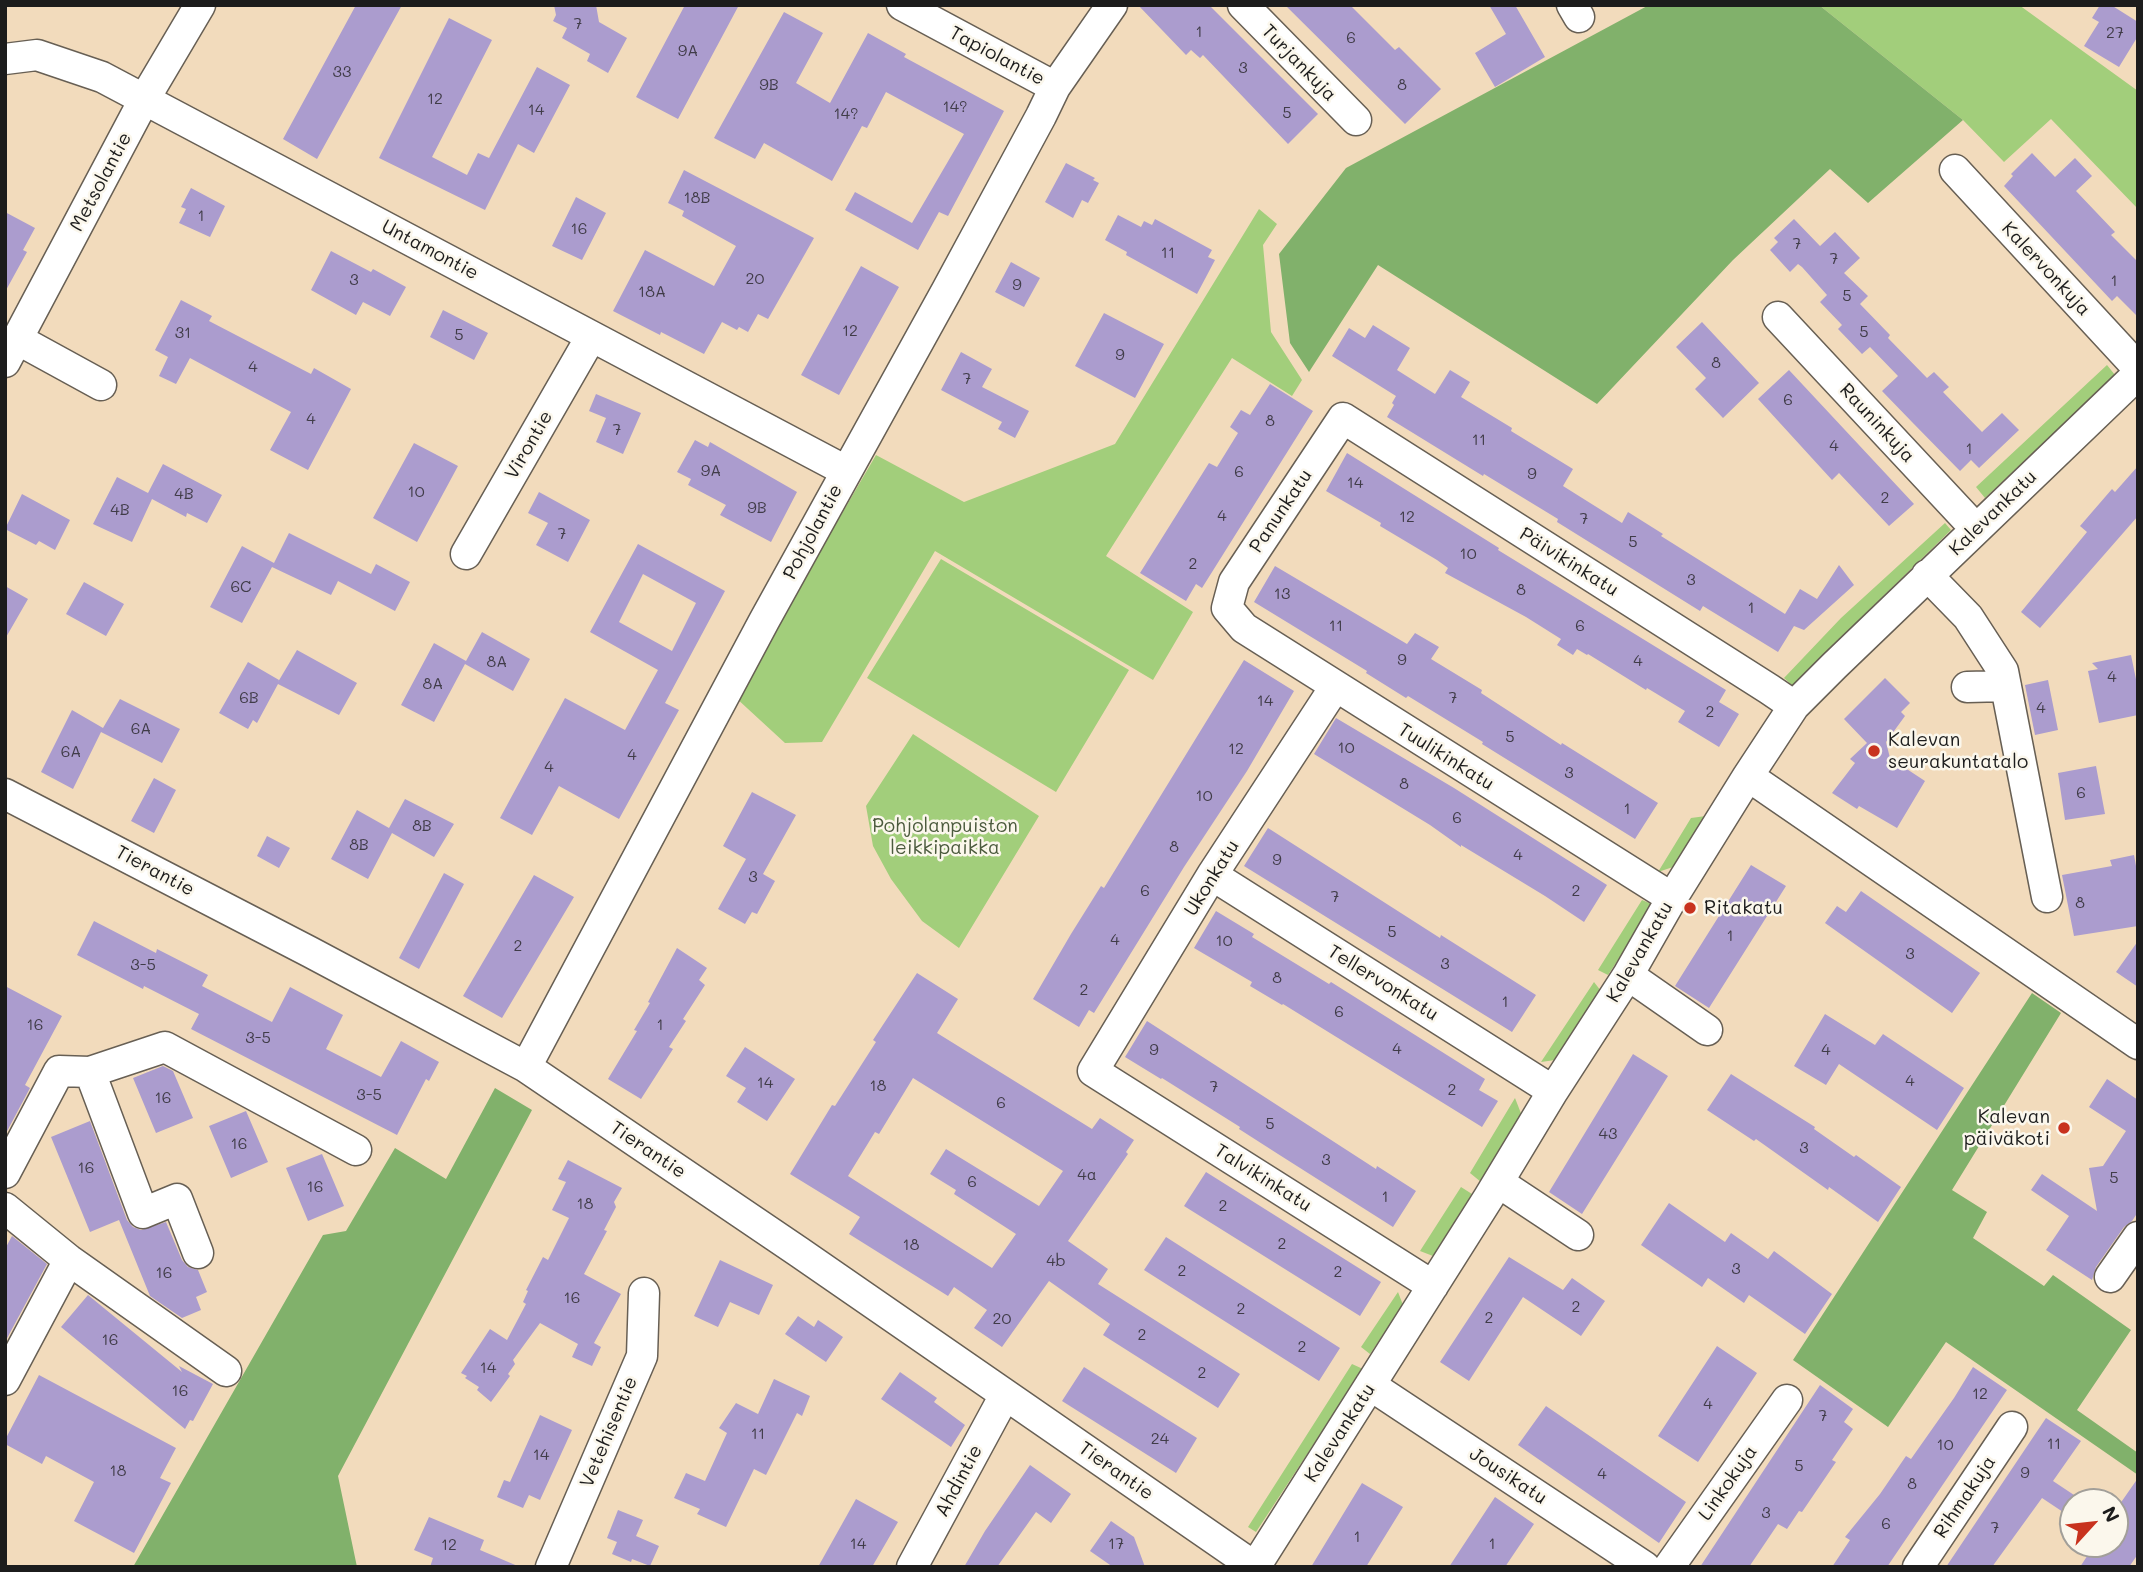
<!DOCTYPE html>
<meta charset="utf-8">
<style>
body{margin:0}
#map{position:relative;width:2143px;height:1572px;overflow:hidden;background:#f2dbbc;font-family:Mali,sans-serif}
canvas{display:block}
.frame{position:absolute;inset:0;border:7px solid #1c1c1c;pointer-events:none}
.north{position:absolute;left:2059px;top:1488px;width:70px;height:70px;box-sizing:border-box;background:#fbf7ec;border:2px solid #a29f99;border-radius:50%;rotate:63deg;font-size:19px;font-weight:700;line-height:28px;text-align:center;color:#1c1c1c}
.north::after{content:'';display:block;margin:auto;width:24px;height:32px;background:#c8321e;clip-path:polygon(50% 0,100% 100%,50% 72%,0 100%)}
</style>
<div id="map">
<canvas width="2143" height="1572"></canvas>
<div class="frame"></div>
<div class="north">N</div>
</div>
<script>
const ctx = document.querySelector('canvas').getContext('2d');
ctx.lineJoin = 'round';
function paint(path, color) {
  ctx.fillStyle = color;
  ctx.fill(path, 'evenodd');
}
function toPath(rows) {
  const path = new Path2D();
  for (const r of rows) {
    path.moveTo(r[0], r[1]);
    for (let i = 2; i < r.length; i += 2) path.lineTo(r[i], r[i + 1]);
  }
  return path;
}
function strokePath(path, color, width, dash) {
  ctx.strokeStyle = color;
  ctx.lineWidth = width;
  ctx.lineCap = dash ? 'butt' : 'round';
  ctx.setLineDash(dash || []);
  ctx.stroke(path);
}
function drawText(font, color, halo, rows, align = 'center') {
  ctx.font = font + ' Mali,sans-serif';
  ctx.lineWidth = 5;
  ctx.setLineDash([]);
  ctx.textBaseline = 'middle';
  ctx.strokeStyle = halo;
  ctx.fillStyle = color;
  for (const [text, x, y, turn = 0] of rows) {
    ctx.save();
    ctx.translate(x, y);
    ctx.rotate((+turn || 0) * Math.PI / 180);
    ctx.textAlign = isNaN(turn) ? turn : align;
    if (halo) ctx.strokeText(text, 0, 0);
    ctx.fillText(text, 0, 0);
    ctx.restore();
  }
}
const green = toPath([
 [1819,5,2019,5,2138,91,2138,209,2051,119,2004,162,1963,120],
 [1259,209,1277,224,1263,245,1271,332,1302,380,1292,396,1232,358,1106,556,1193,612,1153,680,935,551,822,742,785,743,735,697,876,455,964,502,1115,444],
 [2107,365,2115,375,1985,498,1976,487],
 [1945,523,1951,530,1869,610,1794,687,1784,678,1841,618],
 [941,559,1129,670,1056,792,867,678],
 [913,734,1039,816,959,948,922,921,891,879,873,846,866,806],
 [1706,816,1676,866,1658,872,1691,818],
 [1642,900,1654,905,1608,975,1598,970],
 [1594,982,1601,991,1555,1060,1541,1062],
 [1515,1098,1522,1116,1481,1182,1470,1173],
 [1461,1187,1472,1194,1433,1256,1420,1251],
 [1398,1292,1403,1305,1370,1354,1361,1347],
 [1352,1364,1363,1369,1256,1532,1248,1527]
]);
const forest = toPath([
 [1649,5,1819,5,1963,120,1868,203,1830,169,1733,260,1597,404,1378,265,1309,372,1290,343,1279,254,1346,168],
 [2032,993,2061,1013,1952,1190,1987,1212,1973,1238,2044,1286,2053,1275,2131,1330,2077,1410,2138,1453,2138,1475,1946,1342,1888,1427,1793,1360],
 [495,1088,532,1110,338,1476,357,1567,133,1567,323,1235,346,1231,395,1148,446,1179]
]);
const building = toPath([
 [356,5,402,5,317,159,283,139],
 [554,5,596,5,599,22,627,38,608,73,587,61,590,54,562,38,567,28,553,21,556,15],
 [685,5,739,5,678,119,636,97],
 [1138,5,1209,5,1318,114,1288,144,1203,55,1200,58,1191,50,1186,55],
 [1285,5,1350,5,1395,50,1399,47,1441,89,1405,124],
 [1489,5,1515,5,1545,57,1495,87,1475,53,1506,34],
 [2100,5,2111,5,2138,22,2138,36,2119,67,2084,46,2099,22,2092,18],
 [784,12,823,33,796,83,830,103,868,33,906,54,904,57,1004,111,948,216,939,212,918,250,845,210,855,192,912,223,964,134,886,92,867,128,862,126,832,181,764,143,755,159,714,138],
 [449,18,492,40,432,157,467,175,478,153,489,158,537,67,570,85,534,153,518,144,485,210,379,158],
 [2032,153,2055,177,2075,158,2092,176,2076,191,2115,232,2111,235,2138,262,2138,317,2117,296,2112,301,2004,186,2013,176,2011,174],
 [1066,163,1095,178,1093,180,1099,183,1088,203,1082,200,1073,218,1045,202],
 [684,170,814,238,768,319,758,314,748,332,739,327,737,330,722,322,704,354,661,332,660,335,613,311,645,250,714,286,736,246,682,216,684,211,668,203],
 [191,188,225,206,210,237,179,223,186,209,181,207],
 [576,197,606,213,582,260,552,246],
 [5,212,35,228,23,250,27,252,5,292],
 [1118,215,1141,227,1144,221,1152,225,1155,219,1212,250,1208,257,1215,260,1197,294,1126,255,1127,252,1105,240],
 [1794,219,1820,246,1835,232,1860,258,1844,273,1868,296,1860,304,1890,335,1888,338,1927,378,1934,372,1949,387,1943,392,1982,432,2002,413,2019,430,1979,468,1971,460,1960,471,1912,422,1882,391,1898,376,1870,347,1862,354,1838,329,1842,325,1820,302,1827,295,1802,267,1798,264,1790,272,1770,250,1778,242,1774,238],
 [331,251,371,272,373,269,406,287,390,316,363,302,356,315,311,290],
 [1011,262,1040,278,1024,307,995,292],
 [861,266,899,287,839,395,801,375],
 [181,300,212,316,209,321,311,374,314,368,351,389,308,470,270,450,291,412,190,358,176,384,159,376,168,357,155,350],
 [443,310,488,333,474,360,430,337],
 [1104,313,1164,344,1135,398,1075,366],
 [1702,322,1759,383,1723,418,1695,389,1706,378,1676,347],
 [1373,325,1410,348,1397,370,1435,394,1450,370,1470,382,1461,397,1512,428,1511,431,1573,469,1563,486,1622,523,1628,512,1663,534,1661,536,1785,614,1800,589,1817,599,1839,565,1854,585,1804,630,1794,626,1778,652,1703,606,1700,611,1557,522,1558,519,1484,474,1483,476,1387,417,1394,405,1392,403,1396,396,1332,356,1349,328,1365,338],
 [961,352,992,369,982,387,1029,411,1015,438,998,429,1002,422,941,390],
 [1789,370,1914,504,1889,526,1839,473,1832,480,1758,399],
 [1270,384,1313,411,1202,588,1196,584,1186,601,1140,573,1209,463,1217,467,1238,433,1230,427,1241,410,1250,415],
 [596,394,641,413,623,454,596,442,606,418,589,411],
 [695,440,708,447,710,442,797,492,771,542,720,515,726,505,688,485,691,479,677,472],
 [414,443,458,466,417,542,373,518],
 [1347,453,1499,548,1498,550,1726,690,1719,702,1739,714,1719,747,1678,722,1685,711,1647,688,1646,690,1588,654,1587,655,1577,649,1573,655,1557,645,1561,639,1526,617,1445,573,1448,568,1437,560,1380,526,1381,523,1326,491],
 [163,464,222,495,207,523,187,513,186,517,152,499,132,542,93,524,117,477,148,493],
 [2138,466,2138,516,2040,628,2021,612,2087,532,2080,526,2112,489,2115,492],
 [539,492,590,520,568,562,536,545,548,523,528,513],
 [22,494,70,520,55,550,39,541,36,545,5,529],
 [289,533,371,574,376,564,410,582,395,611,338,581,331,595,272,567,242,623,210,607,242,546,274,563],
 [638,544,725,591,665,703,679,710,619,819,559,786,532,835,500,818,565,698,625,730,658,670,590,632],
 [643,574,696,603,672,651,619,622],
 [1275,566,1407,644,1415,633,1439,647,1431,659,1482,690,1481,693,1561,745,1562,743,1658,803,1635,839,1482,744,1483,742,1408,696,1406,698,1366,673,1367,671,1254,602],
 [84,582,124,604,106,636,66,614],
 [5,586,28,599,5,639],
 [482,632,530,659,513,691,465,664,434,722,401,705,434,643,466,661],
 [297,650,357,683,339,715,278,684,257,723,253,720,248,729,219,713,248,662,279,680,278,682],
 [2131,655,2138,689,2138,715,2099,723,2088,671,2098,669,2092,663],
 [1244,660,1294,691,1247,771,1184,867,1094,1013,1089,1010,1079,1027,1033,999,1071,934,1101,886,1104,888],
 [1885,678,1910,703,1901,712,1905,716,1886,742,1890,758,1925,781,1897,828,1859,806,1857,809,1832,793,1855,763,1850,759,1867,743,1844,719],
 [2048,680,2058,730,2035,735,2025,685],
 [120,699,180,729,162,763,101,732,73,789,41,772,72,710,103,728],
 [1336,718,1454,788,1607,885,1584,922,1545,896,1461,845,1461,847,1430,825,1314,754],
 [2096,766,2105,814,2065,820,2058,773],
 [154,778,176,790,154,833,131,821],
 [752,792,796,815,763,874,775,881,757,914,752,912,745,924,718,909,746,859,723,846],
 [405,799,454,824,434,857,392,833,368,879,331,859,357,810,389,828],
 [1268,828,1440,938,1441,935,1536,995,1512,1032,1244,866],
 [267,836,290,848,279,868,257,856],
 [2134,855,2138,877,2138,926,2074,936,2062,875,2112,866,2110,860],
 [1751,865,1786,886,1709,1008,1675,986],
 [444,873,464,884,419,969,399,958],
 [534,875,574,897,502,1018,463,996],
 [1861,891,1980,973,1952,1013,1825,923,1837,906,1846,912],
 [1216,911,1254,934,1252,937,1329,984,1331,982,1485,1079,1479,1090,1498,1101,1482,1127,1283,1004,1282,1005,1250,986,1252,982,1194,948],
 [94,921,156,953,157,949,208,975,202,986,272,1022,290,987,343,1015,326,1049,381,1077,401,1041,439,1062,429,1081,426,1079,397,1135,191,1029,199,1014,144,986,143,989,77,955],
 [2138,941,2138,987,2116,972],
 [677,948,707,968,699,980,705,985,683,1019,686,1021,669,1047,673,1049,641,1099,608,1079,637,1031,634,1030,650,1003,648,1002],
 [917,973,958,999,937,1033,1092,1129,1100,1118,1134,1140,1126,1152,1128,1154,1068,1241,1108,1269,1098,1284,1240,1374,1218,1408,1103,1335,1110,1324,1049,1281,1002,1347,974,1328,987,1310,954,1287,948,1296,849,1234,860,1217,790,1174,832,1105,835,1106,876,1042,873,1040],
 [913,1078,1063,1171,1039,1206,946,1149,930,1174,956,1190,954,1194,1016,1234,992,1268,848,1176,875,1132,879,1134],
 [5,986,62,1016,25,1085,30,1088,5,1135],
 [1825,1014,1875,1045,1883,1034,1964,1088,1937,1130,1839,1064,1826,1085,1794,1066],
 [1147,1021,1376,1169,1377,1166,1416,1191,1393,1227,1278,1154,1239,1129,1240,1127,1162,1078,1161,1079,1125,1057],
 [745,1047,795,1079,767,1121,737,1102,746,1088,726,1076],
 [1633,1054,1668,1076,1582,1214,1549,1192],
 [163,1066,173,1071,193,1118,156,1133,133,1078],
 [1731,1074,1815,1127,1814,1129,1854,1157,1856,1155,1901,1187,1878,1222,1829,1187,1828,1190,1756,1139,1754,1141,1707,1110],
 [2107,1079,2138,1100,2138,1212,2132,1221,2124,1227,2096,1267,2092,1280,2046,1250,2069,1216,2031,1190,2042,1174,2097,1211,2089,1168,2103,1166,2126,1131,2089,1107],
 [246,1111,268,1162,231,1178,209,1126],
 [90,1121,127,1220,133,1227,141,1230,166,1222,182,1260,188,1267,198,1270,207,1292,196,1297,201,1310,182,1318,150,1296,119,1220,90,1232,51,1137],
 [322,1154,344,1206,308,1221,286,1168],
 [568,1160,622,1188,614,1202,616,1207,604,1230,607,1231,584,1274,621,1294,594,1343,601,1347,592,1366,572,1357,578,1344,540,1323,513,1360,515,1364,508,1374,510,1376,491,1402,477,1390,479,1387,465,1378,467,1376,461,1373,490,1329,507,1340,526,1304,523,1302,528,1291,526,1290,543,1257,548,1260,569,1218,552,1210,566,1182,558,1179],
 [1206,1172,1381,1282,1360,1316,1184,1206],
 [1669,1203,1725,1242,1731,1233,1768,1259,1774,1251,1832,1294,1805,1334,1749,1295,1744,1303,1708,1278,1702,1287,1641,1245],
 [12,1236,47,1264,5,1342,5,1249],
 [1166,1237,1340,1348,1319,1381,1144,1270],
 [1509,1257,1563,1290,1572,1278,1605,1301,1581,1336,1523,1297,1469,1381,1440,1362],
 [720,1260,773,1285,759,1315,730,1302,718,1327,694,1316],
 [88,1295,182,1372,179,1366,213,1384,193,1421,190,1420,185,1429,61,1327],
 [798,1316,814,1327,818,1320,843,1337,826,1362,785,1334],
 [1717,1346,1757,1373,1698,1462,1658,1436],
 [1084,1367,1197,1438,1176,1473,1062,1401],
 [1973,1367,2007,1390,1887,1567,1832,1567,1850,1540,1845,1537,1880,1494,1906,1456,1911,1459,1954,1398],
 [900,1372,937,1398,934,1402,965,1425,951,1447,881,1399],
 [39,1375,176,1448,160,1478,171,1483,134,1553,74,1521,94,1482,46,1456,42,1464,5,1444,5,1440],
 [774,1379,810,1396,802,1416,797,1413,766,1475,754,1469,726,1527,697,1514,700,1509,674,1498,686,1473,705,1481,727,1433,719,1428,736,1403,758,1414],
 [1820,1385,1853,1409,1844,1422,1853,1429,1832,1460,1836,1462,1802,1512,1799,1511,1787,1529,1778,1524,1749,1567,1700,1567],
 [1546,1406,1686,1502,1659,1543,1518,1445],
 [540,1415,572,1430,540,1500,529,1495,523,1508,497,1497,504,1480,510,1482],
 [2046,1418,2081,1441,2053,1481,2077,1497,2066,1514,2042,1498,1992,1567,1946,1567],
 [1030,1465,1071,1494,1051,1523,1036,1512,997,1567,964,1567,985,1531],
 [2138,1478,2138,1554,2129,1567,2080,1567,2095,1544,2115,1544,2115,1511],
 [1362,1483,1403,1507,1366,1567,1311,1567],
 [1495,1497,1534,1524,1505,1567,1449,1567],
 [856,1499,898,1522,872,1567,818,1567],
 [618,1510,643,1520,636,1536,659,1546,650,1566,632,1559,631,1562,612,1554,617,1542,607,1538],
 [429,1517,484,1540,480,1550,520,1567,430,1567,433,1558,414,1550],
 [1111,1521,1134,1537,1145,1567,1113,1567,1090,1551]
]);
const minor = toPath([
 [902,5,1055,87],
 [1243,5,1356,120],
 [1572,5,1579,17],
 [5,59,37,55,102,77,846,471],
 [1955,170,2138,368],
 [1778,317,1976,529],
 [17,339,101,385],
 [5,362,145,98,200,5],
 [466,554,591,337],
 [1927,575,1968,617,2003,671,2047,897],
 [1335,687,1212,875,1093,1071,1433,1286],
 [1967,687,2006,686],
 [1748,776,2138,1044],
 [5,794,310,952,526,1067,799,1252,1255,1567],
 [1212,875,1553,1091],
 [1672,898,1244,628,1227,608,1234,582,1343,418,1769,689,1794,706],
 [1628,975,1707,1030],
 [526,1067,764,621,947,290,1041,116,1055,87,1112,5],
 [90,1072,143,1213,177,1199,198,1253],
 [5,1173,59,1071,90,1072,165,1047,356,1150],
 [1498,1182,1578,1235],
 [5,1208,69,1260,226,1371],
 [2110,1277,2138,1237],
 [5,1380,69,1260],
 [1370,1385,1645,1567],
 [551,1567,642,1356,644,1293],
 [912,1567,1005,1395],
 [1255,1567,1489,1197,1553,1091,1628,975,1672,898,1748,776,1794,706,1834,666,2138,374],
 [1669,1567,1787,1400],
 [1918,1567,2012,1427]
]);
const markers = [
 [1874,751,7,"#c8321e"],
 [1690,908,7,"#c8321e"],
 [2064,1128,7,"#c8321e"]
];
const numberNames = [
 ["7",578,24],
 ["1",1199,32],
 ["27",2115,33],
 ["6",1351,38],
 ["9A",688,51],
 ["3",1243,68],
 ["33",342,72],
 ["9B",769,85],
 ["8",1402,85],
 ["12",435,99],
 ["14?",955,107],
 ["14",536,110],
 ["5",1287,113],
 ["14?",846,114],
 ["18B",697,198],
 ["1",201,216],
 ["16",579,229],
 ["7",1797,244],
 ["11",1168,253],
 ["7",1834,259],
 ["20",755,279],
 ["3",354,280],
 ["1",2114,281],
 ["9",1017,285],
 ["18A",652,292],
 ["5",1847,296],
 ["12",850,331],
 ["5",1864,332],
 ["31",183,333],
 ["5",459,335],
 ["9",1120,355],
 ["8",1716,363],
 ["4",253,367],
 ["7",967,379],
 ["6",1788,400],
 ["4",311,419],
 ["8",1270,421],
 ["7",617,430],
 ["11",1479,440],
 ["4",1834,446],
 ["1",1969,449],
 ["9A",711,471],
 ["6",1239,472],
 ["9",1532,474],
 ["14",1355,483],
 ["10",416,492],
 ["4B",184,494],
 ["2",1885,498],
 ["9B",757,508],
 ["4B",120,510],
 ["4",1222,516],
 ["12",1407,517],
 ["7",1584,519],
 ["7",562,534],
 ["5",1633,542],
 ["10",1468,554],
 ["2",1193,564],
 ["3",1691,580],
 ["6C",241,587],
 ["8",1521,590],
 ["13",1282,594],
 ["1",1751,608],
 ["11",1336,626],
 ["6",1580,626],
 ["9",1402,660],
 ["4",1638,661],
 ["8A",497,662],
 ["4",2112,677],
 ["8A",433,684],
 ["6B",249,698],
 ["7",1453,698],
 ["14",1265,701],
 ["4",2041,708],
 ["2",1710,712],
 ["6A",141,729],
 ["5",1510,737],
 ["10",1346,748],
 ["12",1236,749],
 ["6A",71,752],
 ["4",632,755],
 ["4",549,767],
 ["3",1569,773],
 ["8",1404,784],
 ["6",2081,793],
 ["10",1204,796],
 ["1",1627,809],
 ["6",1457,818],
 ["8B",422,826],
 ["8B",359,845],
 ["8",1174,847],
 ["4",1518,855],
 ["9",1277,860],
 ["3",753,877],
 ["6",1145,891],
 ["2",1576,891],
 ["7",1335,897],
 ["8",2080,903],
 ["5",1392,932],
 ["1",1730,936],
 ["4",1115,940],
 ["10",1224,941],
 ["2",518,946],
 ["3",1910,954],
 ["3",1445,964],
 ["3-5",143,965],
 ["8",1277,978],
 ["2",1084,990],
 ["1",1505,1002],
 ["6",1339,1012],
 ["16",35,1025],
 ["1",660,1025],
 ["3-5",258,1038],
 ["4",1397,1049],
 ["9",1154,1050],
 ["4",1826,1050],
 ["4",1910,1081],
 ["14",765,1083],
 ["18",878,1086],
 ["7",1214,1087],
 ["2",1452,1090],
 ["3-5",369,1095],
 ["16",163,1098],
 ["6",1001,1103],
 ["5",1270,1124],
 ["43",1608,1134],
 ["16",239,1144],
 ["3",1804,1148],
 ["3",1326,1160],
 ["16",86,1168],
 ["4a",1087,1175],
 ["5",2114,1178],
 ["6",972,1182],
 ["16",315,1187],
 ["1",1385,1197],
 ["18",585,1204],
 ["2",1223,1206],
 ["2",1282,1244],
 ["18",911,1245],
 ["4b",1056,1261],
 ["3",1736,1269],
 ["2",1182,1271],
 ["2",1338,1272],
 ["16",164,1273],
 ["16",572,1298],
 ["2",1576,1307],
 ["2",1241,1309],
 ["2",1489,1318],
 ["20",1002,1319],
 ["2",1142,1335],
 ["16",110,1340],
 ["2",1302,1347],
 ["14",488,1368],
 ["2",1202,1373],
 ["16",180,1391],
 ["12",1980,1394],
 ["4",1708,1404],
 ["7",1823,1416],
 ["11",758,1434],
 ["24",1160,1439],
 ["11",2054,1444],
 ["10",1945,1445],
 ["14",541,1455],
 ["5",1799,1466],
 ["18",118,1471],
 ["9",2025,1473],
 ["4",1602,1474],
 ["8",1912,1484],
 ["3",1766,1513],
 ["6",1886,1524],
 ["7",1995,1528],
 ["1",1357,1537],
 ["14",858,1544],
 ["17",1116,1544],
 ["1",1492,1544],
 ["12",449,1545]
];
const streetNames = [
 ["Tapiolantie",997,56,28],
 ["Turjankuja",1299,63,46],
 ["Metsolantie",101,182,-62],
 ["Untamontie",430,250,28],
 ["Kalervonkuja",2046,269,47],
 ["Rauninkuja",1877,423,47],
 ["Virontie",529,445,-60],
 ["Panunkatu",1281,511,-56],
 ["Kalevankatu",1993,513,-44],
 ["Pohjolantie",813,532,-62],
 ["Päivikinkatu",1569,562,32],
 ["Tuulikinkatu",1446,757,32],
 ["Tierantie",155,871,28],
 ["Ukonkatu",1212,878,-58],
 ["Kalevankatu",1640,952,-60],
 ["Tellervonkatu",1383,983,32],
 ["Tierantie",648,1150,34],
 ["Talvikinkatu",1263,1178,32],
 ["Vetehisentie",609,1432,-67],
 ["Kalevankatu",1340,1433,-57],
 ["Tierantie",1116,1471,35],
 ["Jousikatu",1508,1476,33],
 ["Ahdintie",959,1481,-62],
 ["Linkokuja",1728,1483,-55],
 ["Rihmakuja",1965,1497,-56]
];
const poiNames = [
 ["Kalevan",1888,740],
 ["seurakuntatalo",1888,762],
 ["Ritakatu",1704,908],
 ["Kalevan",2050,1117,"right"],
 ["päiväkoti",2050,1139,"right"]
];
const parkNames = [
 ["Pohjolanpuiston",945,826],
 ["leikkipaikka",945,848]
];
paint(green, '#a2ce7b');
paint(forest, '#81b16b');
paint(building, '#ab9cce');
strokePath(minor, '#675f54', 33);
strokePath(minor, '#fff', 30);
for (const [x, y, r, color] of markers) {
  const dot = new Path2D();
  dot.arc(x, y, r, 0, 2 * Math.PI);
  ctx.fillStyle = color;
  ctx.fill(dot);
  strokePath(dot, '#fbf7ec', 2.5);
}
drawText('16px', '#403c48', null, numberNames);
drawText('19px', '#1c1c1c', '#fbf7ec', streetNames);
drawText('19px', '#1c1c1c', '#fbf7ec', poiNames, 'left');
drawText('19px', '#4b5a3d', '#fbf7ec', parkNames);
</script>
